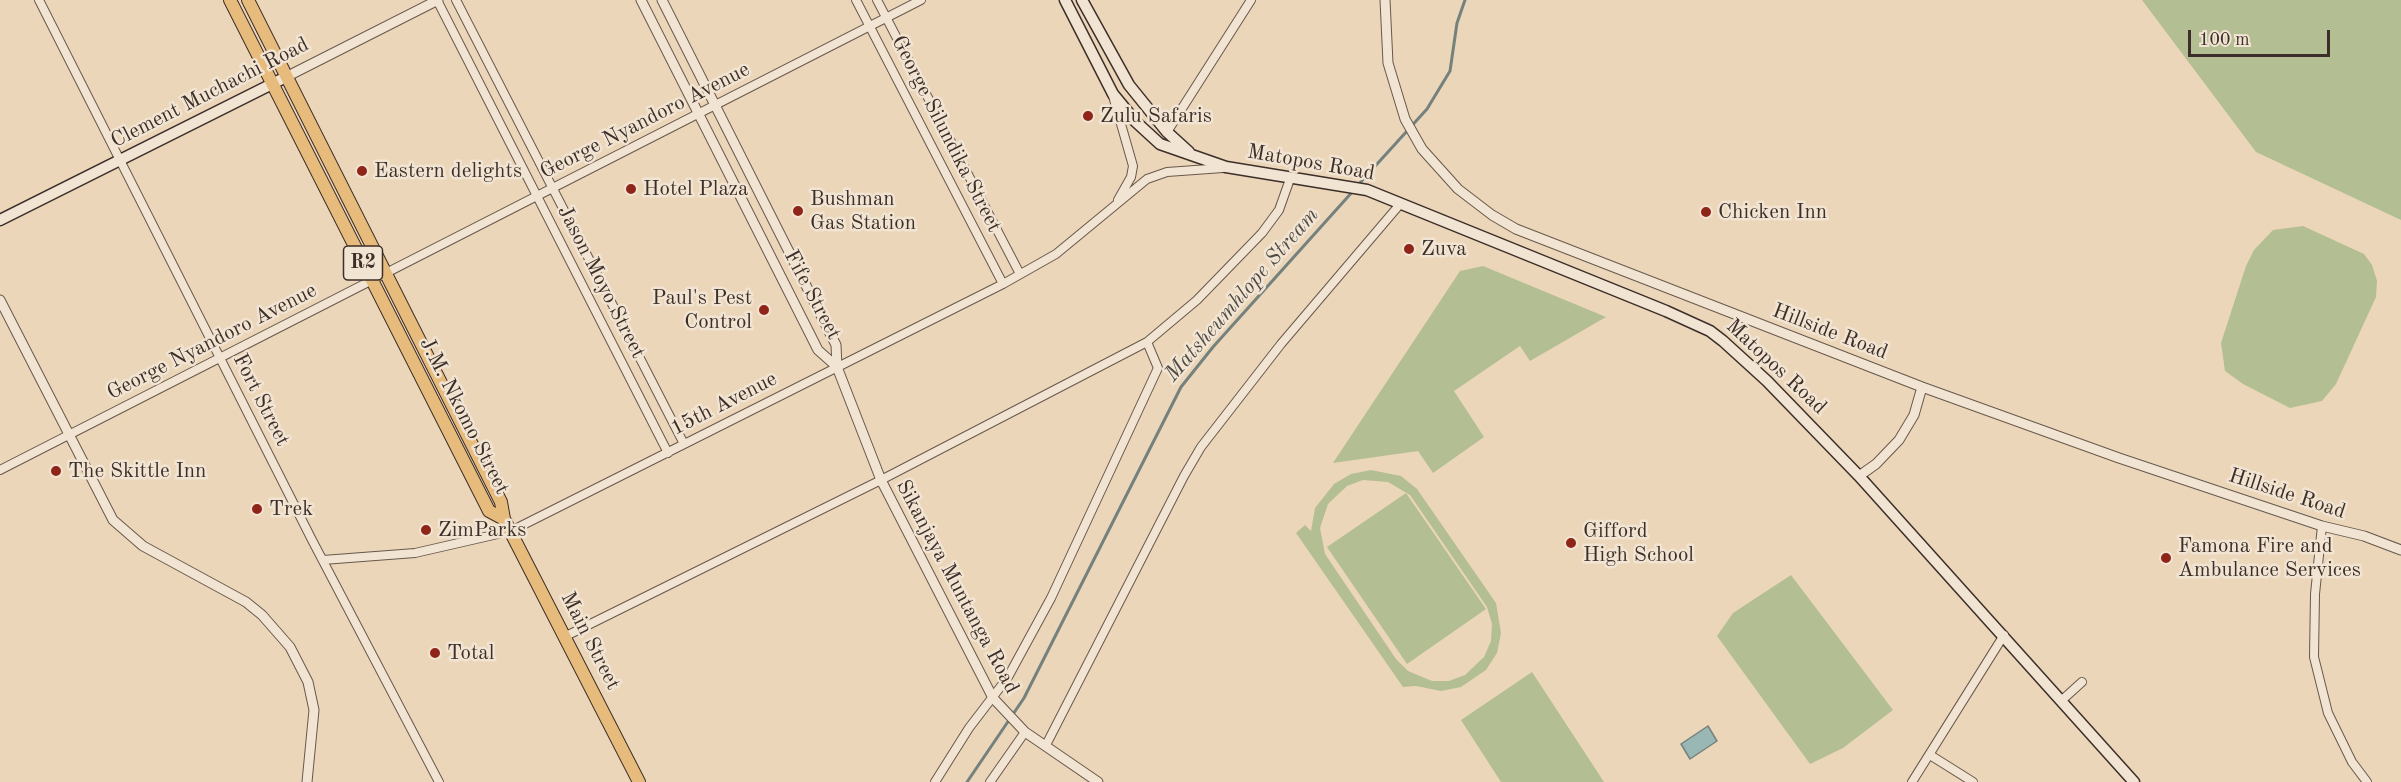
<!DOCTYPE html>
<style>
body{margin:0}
#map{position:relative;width:2401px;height:782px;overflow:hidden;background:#ebd6b9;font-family:"Old Standard TT",serif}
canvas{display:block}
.scale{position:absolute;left:2188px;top:30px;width:142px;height:27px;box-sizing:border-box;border:3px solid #3c2e28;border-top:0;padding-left:8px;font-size:18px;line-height:21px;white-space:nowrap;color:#3c2e28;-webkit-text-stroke:4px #f2e4d2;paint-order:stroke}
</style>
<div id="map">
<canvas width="2401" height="782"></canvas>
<div class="scale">100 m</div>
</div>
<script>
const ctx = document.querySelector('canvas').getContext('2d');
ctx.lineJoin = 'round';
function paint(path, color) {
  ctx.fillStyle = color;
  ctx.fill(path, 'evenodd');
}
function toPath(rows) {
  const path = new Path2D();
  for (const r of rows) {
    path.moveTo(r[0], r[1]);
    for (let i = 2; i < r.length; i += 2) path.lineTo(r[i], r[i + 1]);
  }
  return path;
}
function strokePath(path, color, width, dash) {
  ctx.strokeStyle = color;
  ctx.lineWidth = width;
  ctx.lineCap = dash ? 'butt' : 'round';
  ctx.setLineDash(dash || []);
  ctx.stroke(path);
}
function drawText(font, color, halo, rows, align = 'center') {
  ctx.font = font + ' "Old Standard TT",serif';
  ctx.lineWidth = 5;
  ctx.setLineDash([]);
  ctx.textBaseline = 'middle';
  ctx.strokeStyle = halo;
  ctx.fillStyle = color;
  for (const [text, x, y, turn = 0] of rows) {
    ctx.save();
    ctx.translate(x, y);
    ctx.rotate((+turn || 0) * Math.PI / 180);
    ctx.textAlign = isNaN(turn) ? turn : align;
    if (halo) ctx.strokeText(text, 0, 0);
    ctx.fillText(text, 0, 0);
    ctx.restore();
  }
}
const green = toPath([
 [2142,0,2401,0,2401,220,2256,152],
 [2303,226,2364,254,2372,265,2377,281,2376,297,2336,384,2322,401,2290,408,2243,384,2225,371,2221,343,2246,266,2254,250,2273,230],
 [1483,266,1606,317,1530,361,1520,346,1454,391,1484,437,1433,473,1418,451,1333,463,1460,271],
 [1371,470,1401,476,1417,489,1496,603,1501,633,1497,653,1486,670,1461,687,1441,691,1416,686,1403,687,1296,533,1305,525,1311,531,1315,508,1334,484,1351,474],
 [1363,480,1388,482,1410,495,1487,607,1492,624,1491,641,1484,657,1465,675,1449,681,1432,681,1408,671,1396,659,1325,554,1320,528,1328,504,1347,486],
 [1406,493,1486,609,1407,664,1327,547],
 [1791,575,1893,710,1843,748,1810,764,1717,636,1733,613],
 [1532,672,1604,782,1501,782,1461,720]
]);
const water = toPath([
 [1708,726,1717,741,1690,759,1681,744,1708,726]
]);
const stream = toPath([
 [1358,185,1427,109,1450,71,1457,23,1465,0],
 [967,782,1024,698,1181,387,1213,347,1354,190]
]);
const minor = toPath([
 [39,0,312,540,439,782],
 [437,0,668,453],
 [456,0,684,444],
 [856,0,1003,284],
 [877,0,1020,274],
 [1113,96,1133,166,1131,177,1118,200],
 [1167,132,1251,0],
 [0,470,921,0],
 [2322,526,2315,594,2314,657,2328,713,2352,762,2367,782],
 [323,560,415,553,511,531,1003,284,1056,254,1147,179,1167,172,1223,168],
 [566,636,881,480,1147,342,1197,300,1262,233,1279,210,1290,179],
 [2061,701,2082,682],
 [1046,745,1184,476,1201,447,1281,344,1401,203],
 [1930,755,1973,782],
 [935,782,969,728,1008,677,1051,598,1158,368,1147,342],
 [990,782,1025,732],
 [1912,782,2004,635]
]);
const tertiary = toPath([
 [641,0,818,350,837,367],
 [662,0,836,345,837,367,881,480,993,698,1025,732,1098,782],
 [1385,0,1388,63,1405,119,1422,149,1458,189,1492,215,1516,229,1922,387,2119,458,2322,526,2364,536,2401,550],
 [286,77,438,0],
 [0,300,113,520,143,546,246,602,262,615,290,647,308,682,314,710,307,782],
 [1859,476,1876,464,1899,440,1914,415,1922,387]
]);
const secondary = toPath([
 [1065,0,1113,94,1136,122,1160,144,1226,167,1367,190,1666,311,1710,331,1723,341,1767,381,1859,476,2134,782],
 [1082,0,1129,85,1167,132,1189,152],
 [0,220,286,77]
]);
const trunk = toPath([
 [230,0,489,511,504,519],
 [248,0,501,502,504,519,639,782]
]);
const markers = [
 [1088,116,6,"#8f2418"],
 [362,171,6,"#8f2418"],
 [631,189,6,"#8f2418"],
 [798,211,6,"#8f2418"],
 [1706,212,6,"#8f2418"],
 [1409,249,6,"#8f2418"],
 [764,310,6,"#8f2418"],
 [56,471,6,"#8f2418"],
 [257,509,6,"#8f2418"],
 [426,530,6,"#8f2418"],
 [1571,543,6,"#8f2418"],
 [2166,558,6,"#8f2418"],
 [435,653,6,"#8f2418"]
];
const shields = [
 [363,263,39]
];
const shieldNames = [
 ["R2",363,263]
];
const streetNames = [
 ["Clement Muchachi Road",210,93,-27],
 ["George Nyandoro Avenue",645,121,-27],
 ["George Silundika Street",946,134,63],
 ["Matopos Road",1311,163,10],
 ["Jason Moyo Street",601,282,63],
 ["Fife Street",812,295,62],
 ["Hillside Road",1830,332,21],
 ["George Nyandoro Avenue",212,342,-27],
 ["Matopos Road",1776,367,43],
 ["Fort Street",261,400,63],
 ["15th Avenue",724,404,-27],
 ["J.M. Nkomo Street",464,416,63],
 ["Hillside Road",2287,494,18],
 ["Sikanjaya Muntanga Road",957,587,62],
 ["Main Street",590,641,63]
];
const poiNames = [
 ["Zulu Safaris",1100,116],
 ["Eastern delights",374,171],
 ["Hotel Plaza",643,189],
 ["Bushman",810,199],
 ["Gas Station",810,223],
 ["Chicken Inn",1718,212],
 ["Zuva",1421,249],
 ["Paul's Pest",752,298,"right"],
 ["Control",752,322,"right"],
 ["The Skittle Inn",68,471],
 ["Trek",269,509],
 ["ZimParks",438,530],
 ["Gifford",1583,531],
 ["High School",1583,555],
 ["Famona Fire and",2178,546],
 ["Ambulance Services",2178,570],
 ["Total",447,653]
];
const waterNames = [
 ["Matsheumhlope Stream",1242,295,-49]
];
paint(green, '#b3bf92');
paint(water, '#99b8b5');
strokePath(water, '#74817d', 1.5);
strokePath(stream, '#74817d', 3);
strokePath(minor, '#68584c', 10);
strokePath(tertiary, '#68584c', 11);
strokePath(secondary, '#3c2e28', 13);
strokePath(trunk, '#3c2e28', 14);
strokePath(minor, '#f2e4d2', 8);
strokePath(tertiary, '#f2e4d2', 9);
strokePath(secondary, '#f2e4d2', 10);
strokePath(trunk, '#e6bb7c', 12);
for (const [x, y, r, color] of markers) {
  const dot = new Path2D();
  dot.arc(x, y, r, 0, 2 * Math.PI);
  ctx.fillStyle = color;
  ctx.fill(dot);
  strokePath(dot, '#f2e4d2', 2);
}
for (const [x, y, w] of shields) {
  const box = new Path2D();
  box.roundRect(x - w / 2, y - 17, w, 34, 4.5);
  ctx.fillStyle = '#f2e4d2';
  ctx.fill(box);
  strokePath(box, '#3c2e28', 1.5);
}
drawText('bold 20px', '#3c2e28', null, shieldNames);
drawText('21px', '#3c2e28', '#f2e4d2', streetNames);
drawText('21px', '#3c2e28', '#f2e4d2', poiNames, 'left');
drawText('italic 22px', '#4f4a44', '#f2e4d2', waterNames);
</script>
